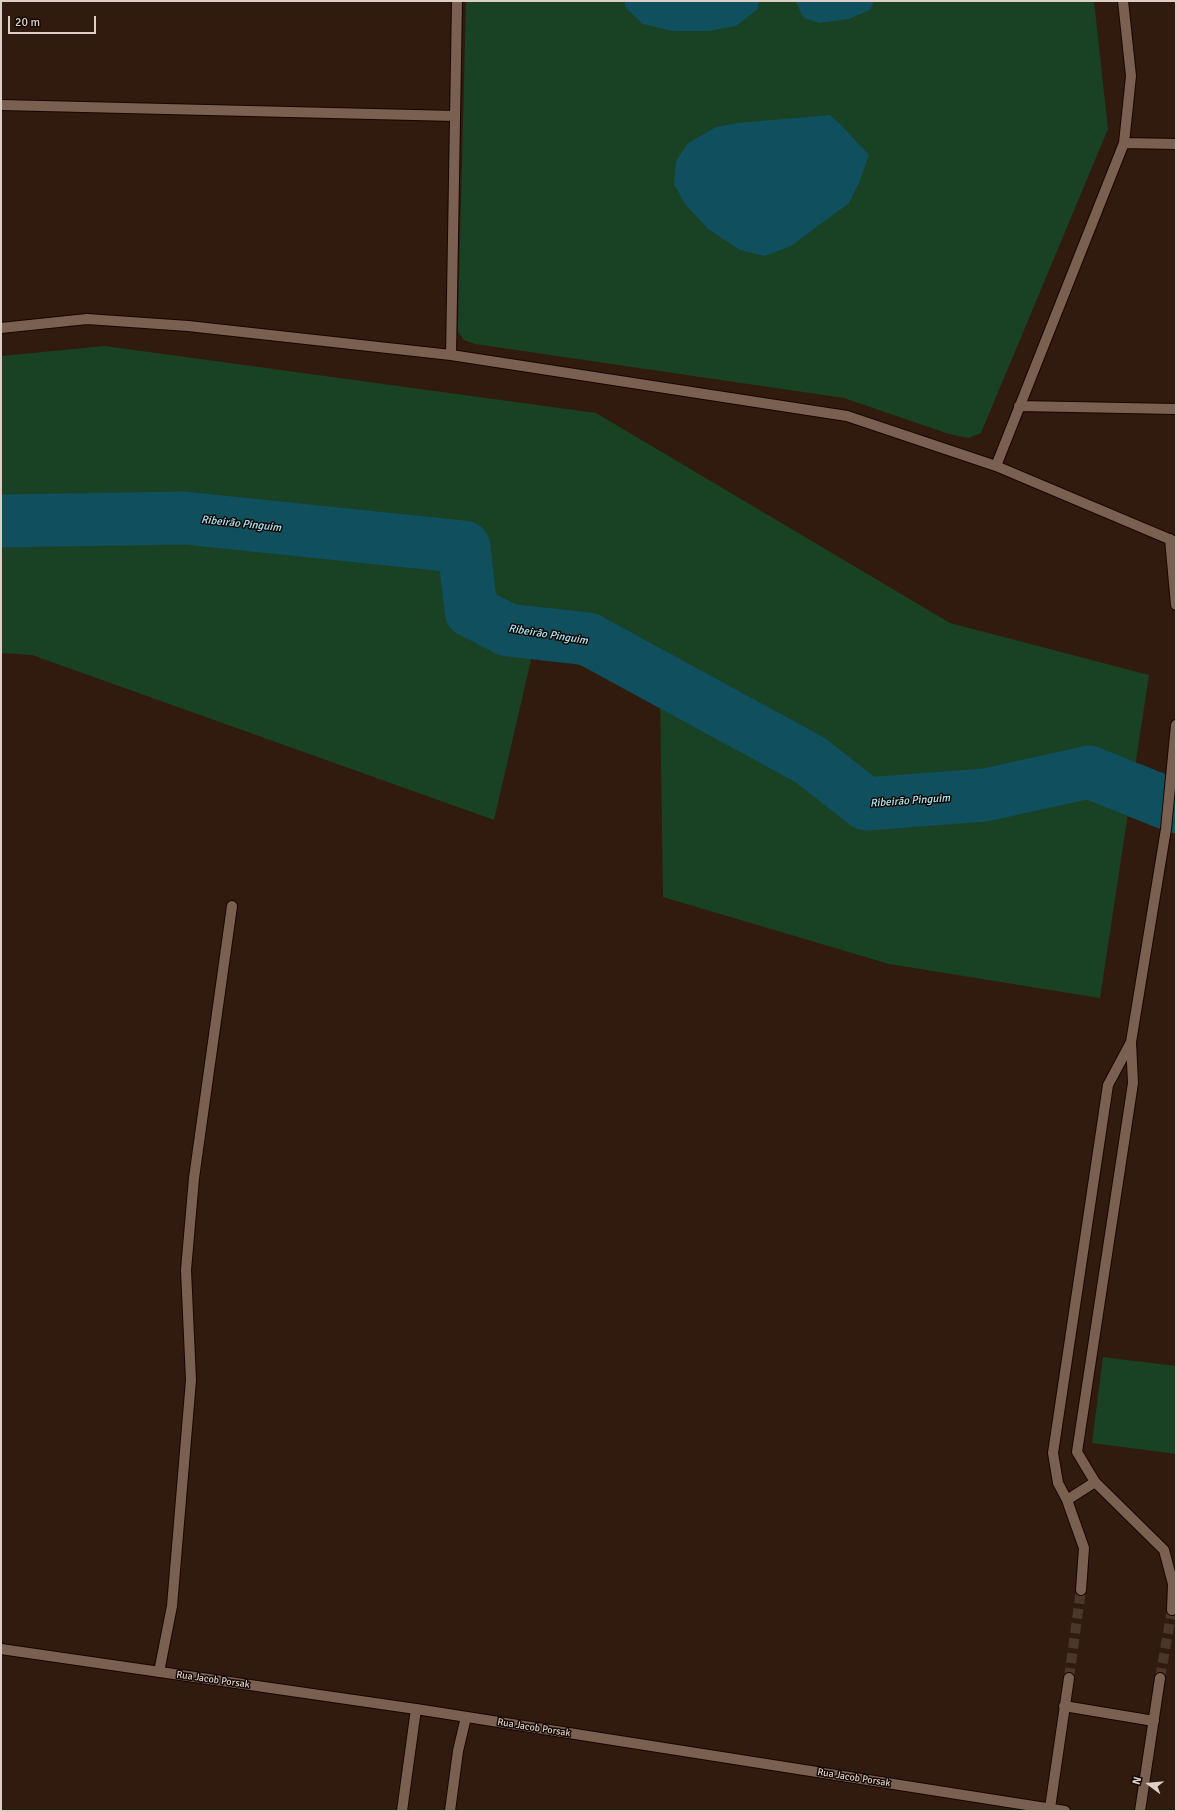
<!DOCTYPE html>
<meta charset="utf-8">
<style>
body{margin:0}
#map{position:relative;width:1177px;height:1812px;overflow:hidden;background:#311b0e;font-family:Signika,sans-serif}
canvas{display:block}
.frame{position:absolute;inset:0;border:2px solid #decfc6;pointer-events:none}
.north{position:absolute;left:1129px;top:1764px;width:40px;height:40px;-webkit-text-stroke:3px #120904;paint-order:stroke;rotate:286deg;font-size:11px;font-weight:700;line-height:16px;text-align:center;color:#decfc6}
.north::after{content:'';display:block;margin:auto;width:14px;height:18px;background:#decfc6;clip-path:polygon(50% 0,100% 100%,50% 72%,0 100%)}
.scale{position:absolute;left:8px;top:16px;width:88px;height:18px;box-sizing:border-box;border:2px solid #decfc6;border-top:0;padding-left:5px;font-size:12px;line-height:14px;white-space:nowrap;color:#decfc6;-webkit-text-stroke:3px #120904;paint-order:stroke}
</style>
<div id="map">
<canvas width="1177" height="1812"></canvas>
<div class="frame"></div>
<div class="north">N</div>
<div class="scale">20 m</div>
</div>
<script>
const ctx = document.querySelector('canvas').getContext('2d');
ctx.lineJoin = 'round';
function paint(path, color) {
  ctx.fillStyle = color;
  ctx.fill(path, 'evenodd');
}
function toPath(rows) {
  const path = new Path2D();
  for (const r of rows) {
    path.moveTo(r[0], r[1]);
    for (let i = 2; i < r.length; i += 2) path.lineTo(r[i], r[i + 1]);
  }
  return path;
}
function strokePath(path, color, width, dash) {
  ctx.strokeStyle = color;
  ctx.lineWidth = width;
  ctx.lineCap = dash ? 'butt' : 'round';
  ctx.setLineDash(dash || []);
  ctx.stroke(path);
}
function drawText(font, color, halo, rows, align = 'center') {
  ctx.font = font + ' Signika,sans-serif';
  ctx.lineWidth = 3;
  ctx.setLineDash([]);
  ctx.textBaseline = 'middle';
  ctx.strokeStyle = halo;
  ctx.fillStyle = color;
  for (const [text, x, y, turn = 0] of rows) {
    ctx.save();
    ctx.translate(x, y);
    ctx.rotate((+turn || 0) * Math.PI / 180);
    ctx.textAlign = isNaN(turn) ? turn : align;
    if (halo) ctx.strokeText(text, 0, 0);
    ctx.fillText(text, 0, 0);
    ctx.restore();
  }
}
const green = toPath([
 [466,1,1094,1,1108,129,981,433,969,438,949,434,844,398,475,344,464,340,458,332,458,321],
 [105,346,596,413,950,623,1149,675,1100,998,889,964,663,897,660,697,534,647,494,820,32,655,1,653,1,356],
 [1103,1357,1176,1366,1176,1454,1092,1443]
]);
const water = toPath([
 [625,1,759,1,758,9,736,26,709,31,673,31,643,24,625,7],
 [795,1,874,1,870,10,849,19,819,23,804,18],
 [830,115,841,125,869,155,859,183,849,203,791,246,765,256,740,250,708,229,685,204,674,184,676,161,688,143,716,127,738,123]
]);
const river = toPath([
 [1,521,184,518,464,547,471,611,508,630,588,639,810,760,866,804,985,795,1089,772,1176,807]
]);
const minorTunnel = toPath([
 [1069,1678,1081,1590],
 [1160,1678,1172,1610]
]);
const service = toPath([
 [159,1672,172,1606,191,1380,186,1270,194,1178,232,906],
 [402,1811,416,1709],
 [450,1811,458,1751,466,1717]
]);
const minor = toPath([
 [1,105,455,116],
 [1124,143,1176,144],
 [1,328,87,319,188,326,451,355,847,416,996,466,1176,542],
 [451,355,457,1],
 [1019,406,1176,409],
 [996,466,1124,143,1131,76,1123,1],
 [1170,539,1176,605],
 [1131,1042,1166,829,1176,725],
 [1067,1500,1095,1482],
 [1081,1590,1084,1548,1067,1500,1058,1483,1053,1453,1108,1085,1131,1042,1133,1083,1077,1452,1095,1482,1164,1550,1173,1584,1172,1610],
 [1,1649,416,1709,1065,1811],
 [1064,1706,1154,1721],
 [1050,1808,1069,1678],
 [1140,1811,1160,1678]
]);
const streetNames = [
 ["Rua Jacob Porsak",213,1680,8],
 ["Rua Jacob Porsak",534,1728,9],
 ["Rua Jacob Porsak",854,1778,9]
];
const waterNames = [
 ["Ribeirão Pinguim",241,524,6],
 ["Ribeirão Pinguim",548,635,9],
 ["Ribeirão Pinguim",910,801,-4]
];
paint(green, '#194124');
paint(water, '#104f5d');
strokePath(river, '#104f5d', 53);
strokePath(minorTunnel, '#4b362a', 10, [10, 5]);
strokePath(service, '#180500', 12);
strokePath(minor, '#180500', 12);
strokePath(service, '#796051', 10);
strokePath(minor, '#796051', 10);
drawText('10px', '#decfc6', '#120904', streetNames);
drawText('italic 11px', '#a9e6f7', '#120904', waterNames);
</script>
